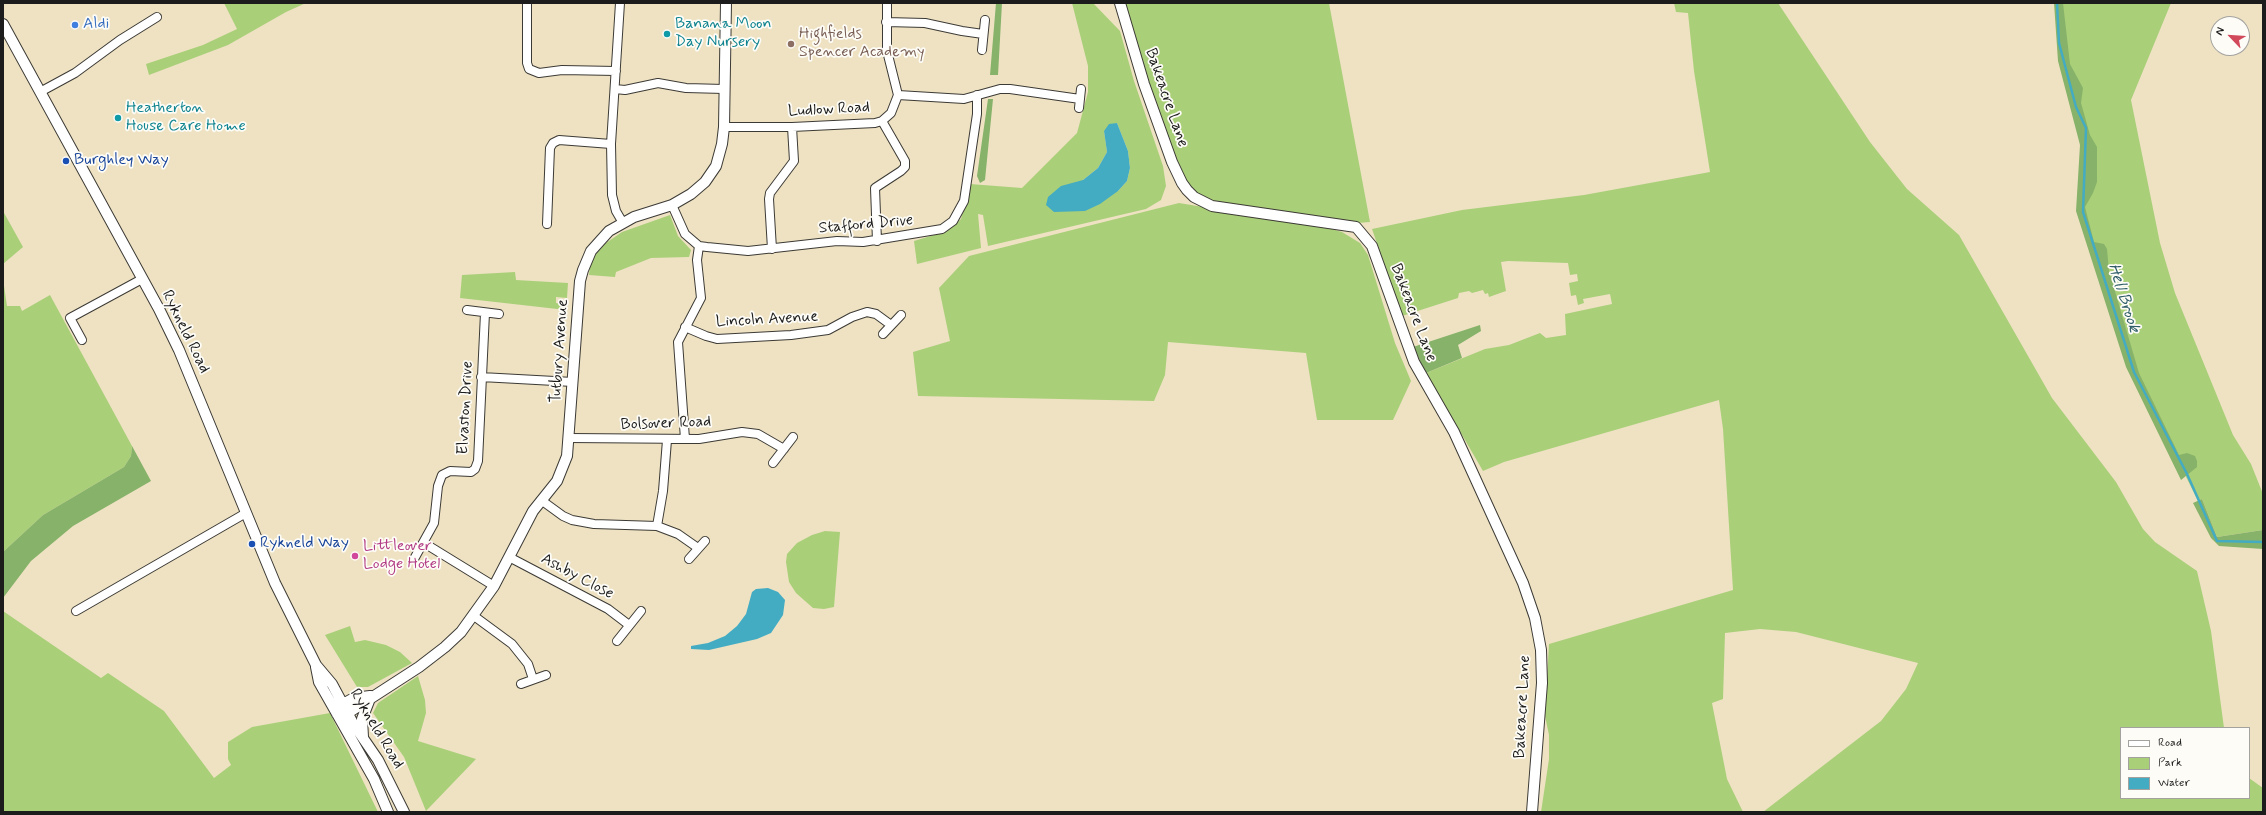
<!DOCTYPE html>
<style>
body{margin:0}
#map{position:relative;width:2266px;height:815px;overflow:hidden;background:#eee2c3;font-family:Mynerve,sans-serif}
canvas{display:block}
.frame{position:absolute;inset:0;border:4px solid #1c1c1c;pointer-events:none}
.legend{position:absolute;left:2120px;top:727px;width:130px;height:72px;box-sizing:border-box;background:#fdfcf7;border:1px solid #a3a29f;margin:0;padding:5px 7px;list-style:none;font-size:12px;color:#1c1c1c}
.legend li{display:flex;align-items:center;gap:8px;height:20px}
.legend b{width:20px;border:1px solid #a3a29f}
.north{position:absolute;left:2210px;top:16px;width:40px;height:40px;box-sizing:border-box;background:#fdfcf7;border:1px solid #a3a29f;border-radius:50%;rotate:295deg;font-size:11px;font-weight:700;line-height:16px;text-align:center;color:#1c1c1c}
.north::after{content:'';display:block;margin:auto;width:14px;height:18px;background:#d1495b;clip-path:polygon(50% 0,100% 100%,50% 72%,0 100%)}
</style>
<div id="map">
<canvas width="2266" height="815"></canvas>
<div class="frame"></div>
<ul class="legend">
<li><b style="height:5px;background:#fff"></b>Road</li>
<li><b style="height:11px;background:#aacf79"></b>Park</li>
<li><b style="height:11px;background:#43acc3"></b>Water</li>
</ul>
<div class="north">N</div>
</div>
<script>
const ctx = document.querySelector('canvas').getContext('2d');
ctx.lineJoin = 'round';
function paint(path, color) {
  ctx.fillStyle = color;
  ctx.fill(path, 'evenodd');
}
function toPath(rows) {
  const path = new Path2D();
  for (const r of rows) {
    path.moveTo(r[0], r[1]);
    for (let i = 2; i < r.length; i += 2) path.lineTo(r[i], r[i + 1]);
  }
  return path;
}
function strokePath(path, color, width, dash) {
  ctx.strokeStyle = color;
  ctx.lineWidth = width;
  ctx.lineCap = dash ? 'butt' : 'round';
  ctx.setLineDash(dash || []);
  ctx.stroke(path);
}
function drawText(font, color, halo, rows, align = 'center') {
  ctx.font = font + ' Mynerve,sans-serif';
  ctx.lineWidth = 3.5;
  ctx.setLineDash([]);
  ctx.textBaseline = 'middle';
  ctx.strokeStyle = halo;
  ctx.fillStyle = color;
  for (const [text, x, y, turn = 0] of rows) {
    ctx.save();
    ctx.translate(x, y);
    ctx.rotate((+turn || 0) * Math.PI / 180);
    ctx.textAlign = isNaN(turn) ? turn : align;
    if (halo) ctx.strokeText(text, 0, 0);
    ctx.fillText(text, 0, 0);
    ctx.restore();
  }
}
const green = toPath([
 [224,3,306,3,286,12,228,45,149,75,146,64,203,45,237,29],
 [1072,3,1093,3,1120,31,1134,81,1163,166,1166,186,1161,200,1146,209,988,246,983,215,978,214,981,248,917,264,914,241,947,231,961,219,970,184,1022,188,1077,133,1088,92,1088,66],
 [1117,123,1128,151,1130,168,1127,181,1118,191,1083,180,1098,168,1107,152,1104,131],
 [1120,3,1329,3,1370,222,1344,224,1212,206,1182,183],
 [1674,3,1778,3,1870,142,1907,189,1959,235,2052,398,2116,482,2143,529,2155,542,2197,571,2211,631,2224,728,2121,728,2121,798,2249,798,2249,778,2263,788,2263,812,1763,812,1881,721,1906,689,1918,663,1796,632,1760,629,1725,633,1723,699,1712,703,1727,779,1743,812,1541,812,1549,759,1549,735,1545,716,1549,644,1733,590,1723,429,1719,400,1504,462,1483,471,1426,373,1485,349,1509,345,1540,333,1546,338,1566,335,1565,314,1612,304,1610,294,1583,299,1584,303,1578,305,1576,295,1571,296,1569,283,1578,281,1577,274,1570,275,1568,263,1508,261,1501,262,1506,291,1489,297,1488,293,1485,294,1483,290,1472,293,1469,291,1459,293,1458,298,1402,316,1372,229,1462,210,1584,195,1710,172,1694,71,1688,13,1676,12],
 [2056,3,2171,3,2131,100,2160,243,2175,293,2233,435,2251,464,2263,494,2263,530,2217,537,2202,499,2198,501,2134,372,2083,212,2086,128,2076,107],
 [1179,203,1325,227,1342,232,1360,243,1368,255,1395,343,1411,381,1393,420,1317,420,1306,353,1168,342,1165,375,1154,401,918,396,913,352,950,341,939,288,969,256],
 [3,211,23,247,3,264],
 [670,215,678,236,691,250,689,257,651,258,616,272,615,277,589,275,590,266,595,255,606,243,622,232],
 [515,272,516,280,568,283,567,298,556,297,556,303,567,304,566,310,460,298,462,275],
 [3,279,7,306,20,306,22,311,50,295,132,446,131,456,124,467,43,515,3,552],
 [825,531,840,532,834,607,824,609,813,608,796,593,789,582,786,562,787,554,797,543,812,535],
 [3,611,101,678,108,673,164,711,214,778,231,765,228,759,228,742,252,727,330,713,378,812,3,812],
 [350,626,355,642,365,640,386,645,400,652,412,663,368,687,357,687,325,635],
 [418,676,425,700,426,713,418,741,476,759,426,811,404,757,373,713,378,703]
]);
const forest = toPath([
 [996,3,1002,3,998,75,990,75],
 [2054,3,2063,3,2070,64,2083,88,2081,103,2090,135,2097,147,2097,182,2093,193,2085,207,2094,242,2104,244,2107,249,2109,271,2139,373,2179,455,2187,453,2195,456,2197,461,2197,467,2181,480,2126,367,2076,211,2080,145,2058,61],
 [988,99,993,99,985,180,980,183,977,176],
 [1480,325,1481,331,1458,345,1462,358,1426,373,1413,347],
 [132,446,151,481,73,526,31,561,3,598,3,552,43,515,124,467,131,456],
 [2202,499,2217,537,2263,530,2263,549,2219,546,2211,538,2193,503]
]);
const water = toPath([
 [1117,123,1128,151,1130,168,1127,181,1118,191,1100,204,1085,211,1054,212,1046,205,1048,197,1061,186,1083,180,1098,168,1107,152,1104,131,1109,124],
 [768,588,778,592,785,600,783,615,771,633,757,639,709,650,691,649,691,646,708,643,725,636,737,626,746,614,752,592,756,589]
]);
const stream = toPath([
 [2057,3,2059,43,2076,107,2086,128,2083,212,2134,372,2187,474,2217,541,2263,542]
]);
const minor = toPath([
 [527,3,527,63,529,69,539,73,562,70,616,71],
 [620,3,611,144,612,195,616,211,623,223],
 [886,22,925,23,962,31,983,34],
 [982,50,985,20],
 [615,89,625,90,658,83,686,88,724,89],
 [40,92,75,73,120,40,157,17],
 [898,95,964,99,1000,89,1010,89,1080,99],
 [1079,108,1081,89],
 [724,127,792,127,875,123,882,121,891,113,898,95,887,51,887,3],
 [672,205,685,234,699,246,707,247,748,251,837,241,863,242,942,229,953,221,964,201,977,114,977,95],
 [547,224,550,148,553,143,559,140,611,144],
 [877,241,875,188,901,171,905,167,905,161,882,121],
 [772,249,769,199,770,193,794,161,792,127],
 [467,310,499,314],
 [685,327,706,336,717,339,791,335,828,330,852,317,867,312,876,314,891,325],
 [883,334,901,315],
 [82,340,70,318,142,279],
 [481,377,573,382],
 [569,438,699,439,742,432,758,434,784,449],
 [685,439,678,342,701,298,697,260,699,246],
 [773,463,793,437],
 [541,500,563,516,572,520,594,524,657,526,678,534,698,548],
 [657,526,663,491,667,440],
 [424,543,494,586],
 [509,557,608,609,629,625],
 [414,559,434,523,438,486,442,475,450,471,471,472,475,469,478,461,485,313],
 [689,559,705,541],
 [76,611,246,513],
 [474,616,512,644,528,664,533,679],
 [617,641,641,611],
 [521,684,546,675]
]);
const tertiary = toPath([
 [1120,3,1144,84,1172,162,1182,183,1187,190,1194,197,1212,206,1356,227,1372,246,1414,362,1454,432,1523,583,1535,618,1541,650,1542,683,1532,812],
 [3,24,159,309,179,350,275,583,316,665,332,684,354,725,378,760,404,812],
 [316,667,319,682,374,779,388,812],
 [340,709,343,704,354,698,370,696],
 [337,714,348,713,419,667,445,647,461,632,494,586,533,511,557,481,567,456,580,281,583,270,591,251,609,231,634,217,672,205,691,194,705,182,716,166,722,144,724,127,726,3],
 [363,737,362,719,371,696]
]);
const markers = [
 [75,25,4,"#3f7fe0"],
 [667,34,4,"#0f9aa8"],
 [791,44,4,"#8d6e63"],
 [118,118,4,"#0f9aa8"],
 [66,161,4,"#1a4fb4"],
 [252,544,4,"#1a4fb4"],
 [355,556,4,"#d1479c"]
];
const shopNames = [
 ["Aldi",83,25]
];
const cultureNames = [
 ["Banana Moon",675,25],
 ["Day Nursery",675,43],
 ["Heatherton",126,109],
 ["House Care Home",126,127]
];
const educationNames = [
 ["Highfields",799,35],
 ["Spencer Academy",799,53]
];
const streetNames = [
 ["Bakeacre Lane",1166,98,71],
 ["Ludlow Road",829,110,-3],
 ["Stafford Drive",866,225,-5],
 ["Bakeacre Lane",1413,313,69],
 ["Lincoln Avenue",767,320,-3],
 ["Rykneld Road",185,332,64],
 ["Tutbury Avenue",560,351,-86],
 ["Elvaston Drive",466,408,-87],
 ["Bolsover Road",666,424,-2],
 ["Ashby Close",577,577,28],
 ["Bakeacre Lane",1523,707,-87],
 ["Rykneld Road",376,729,59]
];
const transitNames = [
 ["Burghley Way",74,161],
 ["Rykneld Way",260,544]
];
const hotelNames = [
 ["Littleover",363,547],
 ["Lodge Hotel",363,565]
];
const waterNames = [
 ["Hell Brook",2123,298,72]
];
paint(green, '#aacf79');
paint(forest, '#87b269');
paint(water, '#43acc3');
strokePath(stream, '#43acc3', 2.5);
strokePath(minor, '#3c3a35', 10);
strokePath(tertiary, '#3c3a35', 12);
strokePath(minor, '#fff', 8);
strokePath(tertiary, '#fff', 10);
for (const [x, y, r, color] of markers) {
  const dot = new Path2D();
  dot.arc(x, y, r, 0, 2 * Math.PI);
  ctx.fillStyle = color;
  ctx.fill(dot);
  strokePath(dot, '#fdfcf7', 1.5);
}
drawText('16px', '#366cbe', '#fdfcf7', shopNames, 'left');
drawText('16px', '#0d838f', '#fdfcf7', cultureNames, 'left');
drawText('16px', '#785e54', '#fdfcf7', educationNames, 'left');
drawText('16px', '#1c1c1c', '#fdfcf7', streetNames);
drawText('16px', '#164399', '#fdfcf7', transitNames, 'left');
drawText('16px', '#b23c85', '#fdfcf7', hotelNames, 'left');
drawText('italic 17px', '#2e5d67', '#fdfcf7', waterNames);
</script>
